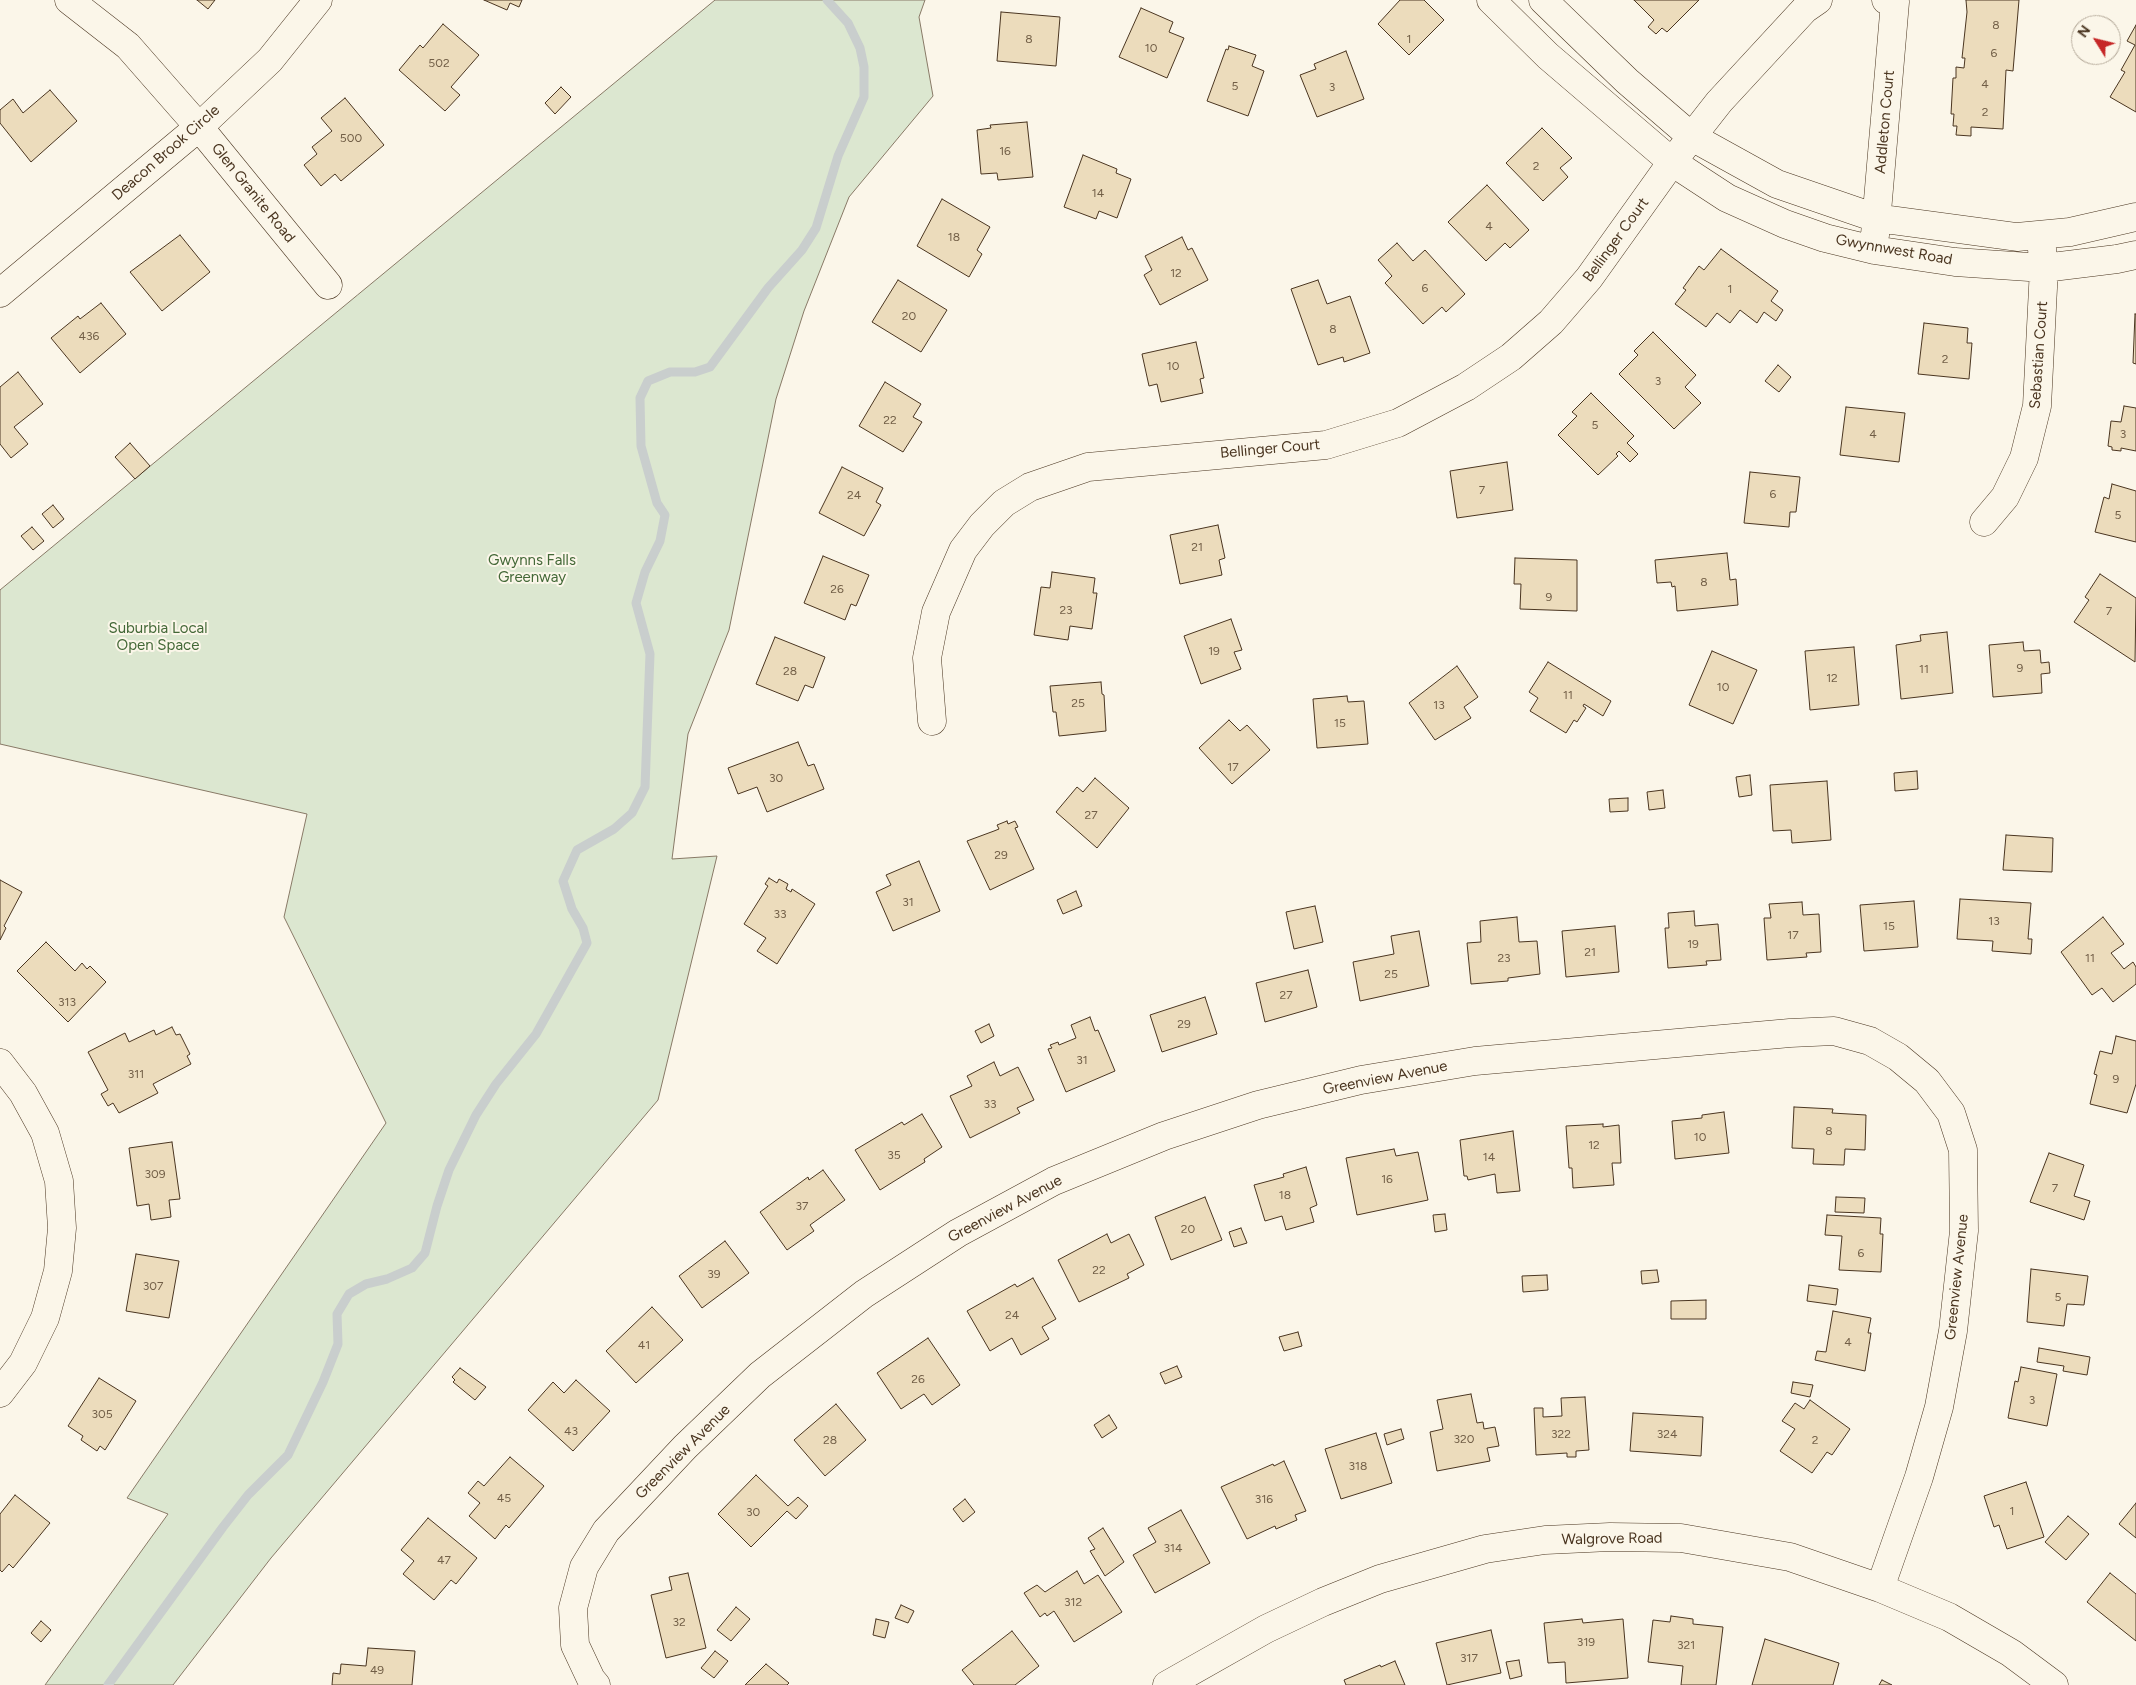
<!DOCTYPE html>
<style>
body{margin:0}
#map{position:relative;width:2136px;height:1685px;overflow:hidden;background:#fbf6e9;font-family:Figtree,sans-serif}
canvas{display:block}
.north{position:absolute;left:2071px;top:15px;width:50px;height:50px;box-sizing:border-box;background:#fbf6e9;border:1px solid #b4a999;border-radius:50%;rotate:306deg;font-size:14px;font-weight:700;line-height:20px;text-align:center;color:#4a3520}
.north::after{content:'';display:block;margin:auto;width:18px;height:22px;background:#c62828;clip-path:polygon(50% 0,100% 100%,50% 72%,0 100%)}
</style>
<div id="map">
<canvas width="2136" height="1685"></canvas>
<div class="north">N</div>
</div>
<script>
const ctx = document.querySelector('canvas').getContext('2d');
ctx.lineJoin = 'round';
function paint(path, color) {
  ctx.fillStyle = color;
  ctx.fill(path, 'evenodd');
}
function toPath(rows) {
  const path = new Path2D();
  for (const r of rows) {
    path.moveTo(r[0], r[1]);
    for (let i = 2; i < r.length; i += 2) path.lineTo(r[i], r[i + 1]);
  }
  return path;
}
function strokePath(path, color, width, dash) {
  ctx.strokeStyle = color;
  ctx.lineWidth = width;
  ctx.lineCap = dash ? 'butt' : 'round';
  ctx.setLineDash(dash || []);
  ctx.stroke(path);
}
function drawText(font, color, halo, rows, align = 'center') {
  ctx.font = font + ' Figtree,sans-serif';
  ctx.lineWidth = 4;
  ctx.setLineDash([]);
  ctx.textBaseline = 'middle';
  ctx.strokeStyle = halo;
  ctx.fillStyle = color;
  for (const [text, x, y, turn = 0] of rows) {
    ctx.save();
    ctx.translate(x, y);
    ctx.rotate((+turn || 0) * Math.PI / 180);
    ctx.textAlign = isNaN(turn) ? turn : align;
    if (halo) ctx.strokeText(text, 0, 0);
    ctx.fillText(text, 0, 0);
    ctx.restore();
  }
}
const green = toPath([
 [715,0,925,0,919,17,933,96,849,197,804,311,776,399,729,630,688,734,672,859,717,856,658,1100,271,1558,173,1685,45,1685,168,1514,127,1498,386,1123,284,917,307,814,0,744,0,590,715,0]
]);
const stream = toPath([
 [108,1685,223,1527,248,1495,288,1455,323,1382,338,1344,337,1314,349,1294,366,1284,387,1279,412,1268,425,1253,437,1206,449,1170,476,1115,496,1084,536,1034,587,943,583,928,572,909,563,881,577,850,614,829,632,813,645,787,650,654,636,603,645,572,660,541,665,515,657,503,641,446,640,398,648,381,670,372,695,372,710,367,768,288,802,250,816,228,838,156,864,97,864,67,860,48,848,23,827,0]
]);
const building = toPath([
 [197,0,215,0,208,9,197,0],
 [484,0,522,0,519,7,510,3,507,10,484,0],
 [1400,0,1424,0,1444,20,1409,55,1378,24,1400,0],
 [1634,0,1699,0,1667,32,1662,28,1656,34,1648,27,1654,20,1634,0],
 [1966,0,2019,0,2013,71,2006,70,2003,129,1971,127,1971,136,1956,135,1957,126,1953,126,1954,114,1951,114,1953,78,1956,78,1956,67,1964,68,1965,58,1962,58,1967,12,1966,0],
 [1141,8,1173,22,1169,32,1184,38,1167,78,1119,57,1141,8],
 [1001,12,1060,17,1056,66,997,61,1001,12],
 [443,24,479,55,451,87,460,95,445,111,399,70,420,45,423,48,443,24],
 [2136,25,2136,112,2110,97,2125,72,2121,70,2135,45,2127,41,2136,25],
 [1229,46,1256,55,1252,66,1264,71,1248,116,1207,101,1226,49,1228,50,1229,46],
 [1346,51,1364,99,1317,117,1300,75,1316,69,1314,64,1346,51],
 [561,87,571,97,555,114,545,103,561,87],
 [50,90,77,121,31,162,0,123,0,110,13,99,23,113,50,90],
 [345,98,384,145,341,181,335,174,321,186,304,165,317,154,312,147,332,131,321,118,345,98],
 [1027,122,1033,177,998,180,997,173,981,174,977,130,991,128,990,125,1027,122],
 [1542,128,1572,158,1560,168,1568,177,1543,201,1506,163,1542,128],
 [1083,155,1117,169,1116,173,1131,179,1117,218,1099,211,1096,219,1064,207,1083,155],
 [1487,185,1529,230,1510,248,1505,243,1486,261,1448,222,1487,185],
 [942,199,990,227,977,250,982,254,969,277,917,246,942,199],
 [180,235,210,272,162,311,130,272,180,235],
 [1182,237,1188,250,1192,248,1208,280,1160,305,1144,275,1152,270,1145,256,1182,237],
 [1397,243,1413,261,1425,250,1465,294,1446,312,1442,307,1423,324,1385,283,1392,276,1378,260,1397,243],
 [1721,249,1778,291,1771,301,1783,310,1776,321,1764,312,1757,323,1740,310,1730,323,1717,313,1706,327,1675,304,1686,290,1683,288,1699,266,1704,270,1721,249],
 [898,280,947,310,921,352,872,322,898,280],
 [1318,280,1327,304,1350,296,1370,353,1344,362,1343,357,1318,365,1291,289,1318,280],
 [101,303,126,334,80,373,51,338,78,316,80,319,101,303],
 [2135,314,2136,314,2136,364,2133,363,2135,314],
 [1924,323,1968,328,1967,343,1972,343,1969,379,1918,374,1924,323],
 [1653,332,1696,375,1685,387,1701,403,1674,429,1619,374,1638,355,1634,351,1653,332],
 [1196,342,1204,378,1200,379,1203,393,1161,402,1157,384,1149,386,1142,354,1196,342],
 [1778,365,1791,377,1779,392,1765,381,1778,365],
 [18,372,43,404,14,427,28,444,11,458,0,444,0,387,18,372],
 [885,382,921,404,913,417,922,422,903,452,859,426,885,382],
 [1591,393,1634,436,1627,443,1638,454,1630,462,1619,451,1616,454,1618,456,1598,475,1558,435,1577,416,1572,412,1591,393],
 [2124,406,2136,408,2136,451,2121,448,2121,451,2112,450,2112,447,2108,446,2111,421,2121,422,2124,406],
 [1846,407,1905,413,1899,462,1840,455,1846,407],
 [130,443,150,466,135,479,115,457,130,443],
 [1507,462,1513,510,1457,518,1450,471,1507,462],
 [842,467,883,488,876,502,881,505,864,536,819,513,842,467],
 [1750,472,1800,477,1796,512,1790,512,1789,527,1744,523,1750,472],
 [2112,484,2136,491,2136,542,2095,532,2104,497,2109,499,2112,484],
 [53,505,64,519,53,528,42,514,53,505],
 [1218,525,1225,558,1219,560,1222,575,1180,584,1170,535,1218,525],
 [32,527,44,541,33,550,21,536,32,527],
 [1727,553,1730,580,1736,579,1738,605,1677,611,1675,586,1672,587,1671,582,1657,583,1655,560,1727,553],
 [823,556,869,575,856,606,851,604,845,620,804,603,823,556],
 [1515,558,1577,560,1577,611,1520,609,1521,584,1514,584,1515,558],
 [1052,572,1095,578,1093,593,1097,593,1092,629,1070,626,1068,640,1034,635,1041,587,1050,588,1052,572],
 [2100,574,2136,598,2135,662,2074,622,2089,600,2085,597,2100,574],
 [1231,619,1242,650,1234,652,1241,669,1201,684,1184,636,1231,619],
 [1947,632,1953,693,1901,699,1896,645,1921,641,1920,635,1947,632],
 [775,637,825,657,813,688,805,685,798,701,756,684,775,637],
 [2023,642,2024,651,2040,650,2041,663,2049,662,2050,673,2041,674,2042,693,1993,697,1989,645,2023,642],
 [1854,647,1859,705,1810,710,1805,651,1854,647],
 [1712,651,1757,670,1733,724,1689,705,1712,651],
 [1548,662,1611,701,1603,716,1584,704,1583,706,1586,708,1577,722,1574,720,1566,733,1530,711,1538,698,1529,692,1548,662],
 [1457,666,1478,697,1464,707,1471,718,1435,740,1409,703,1457,666],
 [1101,682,1102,694,1104,695,1106,731,1059,736,1056,712,1053,712,1050,686,1101,682],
 [1347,696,1348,702,1364,701,1368,744,1317,748,1313,699,1347,696],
 [1229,720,1240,731,1247,725,1270,750,1232,784,1199,748,1229,720],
 [798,742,808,766,814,764,824,789,767,812,757,787,738,794,728,768,798,742],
 [1917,771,1918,789,1895,791,1894,773,1917,771],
 [1750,775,1752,795,1739,797,1736,777,1750,775],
 [1095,778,1129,808,1097,848,1056,812,1077,787,1083,792,1095,778],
 [1827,781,1831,840,1792,843,1791,830,1773,831,1770,785,1827,781],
 [1663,790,1665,808,1649,810,1647,792,1663,790],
 [1628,798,1628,811,1610,812,1609,799,1628,798],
 [1007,821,1008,824,1015,821,1018,827,1015,828,1034,869,990,890,967,841,994,831,999,829,997,825,1007,821],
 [2006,835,2053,838,2052,872,2003,870,2006,835],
 [919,861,940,911,893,931,876,892,891,885,886,875,919,861],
 [769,878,777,883,779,879,788,884,786,889,791,892,792,889,815,904,777,964,757,951,766,938,744,924,768,886,765,884,769,878],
 [0,880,22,892,4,926,6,928,0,940,0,880],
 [1076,891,1082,906,1063,914,1057,900,1076,891],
 [1960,899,2031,903,2028,939,2032,939,2031,954,1992,951,1993,941,1957,939,1960,899],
 [1914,901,1918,947,1864,951,1860,905,1914,901],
 [1802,902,1803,915,1819,914,1821,952,1806,953,1807,957,1767,960,1764,918,1771,918,1769,904,1802,902],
 [1315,906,1323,942,1294,949,1286,912,1315,906],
 [1694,911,1695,926,1718,924,1721,960,1706,961,1707,965,1668,968,1665,928,1669,928,1668,913,1694,911],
 [1517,917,1519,942,1537,941,1540,974,1508,978,1508,981,1471,984,1467,943,1481,942,1480,921,1517,917],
 [2103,917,2124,944,2111,953,2124,969,2133,962,2136,967,2136,984,2113,1002,2102,988,2092,995,2061,952,2103,917],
 [1615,926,1619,972,1566,977,1562,931,1615,926],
 [1419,931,1429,986,1360,1001,1353,962,1394,954,1391,936,1419,931],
 [46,942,75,971,82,963,87,969,90,966,106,982,68,1022,17,971,46,942],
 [1308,970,1317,1007,1265,1022,1256,983,1308,970],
 [1205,997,1217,1034,1162,1052,1150,1015,1205,997],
 [1090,1017,1095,1031,1098,1030,1115,1071,1066,1092,1048,1049,1052,1048,1050,1045,1058,1042,1059,1045,1076,1038,1071,1025,1090,1017],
 [989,1024,994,1036,981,1043,975,1031,989,1024],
 [172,1027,176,1035,180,1034,190,1054,187,1056,191,1064,153,1084,158,1093,119,1113,113,1103,108,1106,101,1094,108,1090,88,1052,125,1033,129,1042,154,1030,156,1035,172,1027],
 [2116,1036,2136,1041,2136,1084,2127,1113,2090,1104,2097,1075,2094,1074,2100,1051,2112,1054,2116,1036],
 [994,1062,1000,1076,1018,1067,1034,1100,1017,1108,1020,1113,970,1138,950,1096,972,1086,967,1076,994,1062],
 [1794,1107,1833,1109,1832,1113,1866,1115,1865,1150,1845,1149,1844,1165,1813,1164,1814,1149,1792,1148,1794,1107],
 [1724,1112,1729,1153,1675,1159,1672,1121,1702,1118,1702,1115,1724,1112],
 [922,1114,942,1147,924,1159,925,1162,880,1190,855,1150,902,1122,904,1125,922,1114],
 [1603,1124,1603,1127,1619,1125,1621,1163,1612,1163,1614,1185,1573,1188,1572,1168,1569,1168,1566,1126,1603,1124],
 [1513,1131,1520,1191,1497,1193,1495,1174,1468,1180,1467,1176,1464,1176,1460,1140,1513,1131],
 [172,1142,180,1199,169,1200,171,1217,151,1220,149,1204,137,1206,129,1148,172,1142],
 [1394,1149,1396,1156,1418,1152,1428,1200,1357,1215,1346,1158,1394,1149],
 [2049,1153,2084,1165,2074,1196,2090,1201,2084,1220,2030,1202,2049,1153],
 [1306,1167,1317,1205,1310,1208,1314,1222,1286,1230,1282,1216,1265,1221,1254,1185,1284,1177,1283,1174,1306,1167],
 [823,1170,845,1200,810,1225,814,1231,787,1250,760,1212,808,1177,809,1180,823,1170],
 [1205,1197,1222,1240,1171,1260,1155,1217,1205,1197],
 [1836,1197,1865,1198,1864,1213,1835,1212,1836,1197],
 [1445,1214,1447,1230,1435,1232,1433,1215,1445,1214],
 [1827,1215,1881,1218,1880,1234,1883,1234,1881,1272,1839,1270,1842,1236,1825,1235,1827,1215],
 [1241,1228,1247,1243,1234,1247,1229,1232,1241,1228],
 [1107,1234,1111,1243,1129,1234,1144,1265,1127,1274,1129,1278,1079,1302,1058,1260,1107,1234],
 [725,1241,749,1273,702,1308,679,1276,725,1241],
 [136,1254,179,1261,169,1318,126,1311,136,1254],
 [2031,1269,2088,1276,2084,1305,2067,1304,2064,1326,2027,1322,2031,1269],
 [1657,1270,1659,1282,1642,1284,1641,1271,1657,1270],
 [1547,1275,1548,1290,1523,1292,1522,1276,1547,1275],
 [1033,1278,1056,1319,1042,1327,1049,1339,1021,1355,1012,1338,990,1351,967,1311,1015,1284,1017,1287,1033,1278],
 [1809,1285,1838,1289,1836,1305,1807,1301,1809,1285],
 [1706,1300,1706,1319,1671,1319,1671,1301,1706,1300],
 [652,1307,683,1340,636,1383,606,1351,652,1307],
 [1833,1311,1871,1318,1868,1333,1871,1333,1865,1371,1815,1360,1817,1351,1826,1352,1833,1311],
 [1298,1332,1302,1346,1284,1351,1279,1337,1298,1332],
 [928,1338,960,1385,932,1405,924,1394,901,1409,877,1373,928,1338],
 [2039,1348,2090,1357,2087,1375,2063,1371,2064,1366,2037,1362,2039,1348],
 [1177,1366,1182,1377,1165,1384,1160,1373,1177,1366],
 [2021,1367,2057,1374,2047,1426,2008,1418,2015,1381,2018,1382,2021,1367],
 [460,1368,486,1387,475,1400,453,1382,455,1380,452,1377,460,1368],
 [99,1378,136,1401,105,1450,100,1446,97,1451,81,1440,83,1436,68,1426,99,1378],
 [576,1380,610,1411,573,1451,528,1410,553,1382,564,1393,576,1380],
 [1793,1382,1813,1385,1810,1397,1791,1393,1793,1382],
 [1471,1394,1477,1423,1483,1422,1484,1429,1495,1427,1499,1446,1487,1448,1490,1461,1437,1471,1430,1432,1443,1429,1437,1400,1471,1394],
 [1585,1397,1589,1450,1576,1451,1576,1457,1567,1457,1567,1453,1536,1455,1534,1408,1543,1408,1543,1417,1562,1416,1561,1398,1585,1397],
 [1810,1400,1850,1429,1832,1455,1827,1452,1812,1473,1780,1451,1795,1429,1782,1421,1795,1403,1804,1409,1810,1400],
 [836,1404,866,1440,825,1476,794,1440,836,1404],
 [1633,1413,1703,1417,1701,1456,1630,1451,1633,1413],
 [1109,1415,1117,1428,1102,1438,1094,1425,1109,1415],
 [1401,1429,1404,1439,1387,1445,1384,1434,1401,1429],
 [1376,1433,1392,1483,1341,1499,1325,1449,1376,1433],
 [510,1457,544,1486,509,1528,506,1525,495,1539,469,1516,480,1503,468,1493,478,1481,484,1486,510,1457],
 [1284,1461,1306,1511,1295,1515,1297,1520,1276,1529,1275,1526,1247,1539,1221,1487,1273,1464,1274,1466,1284,1461],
 [756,1475,788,1506,798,1497,808,1506,796,1519,787,1511,751,1547,718,1514,756,1475],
 [2026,1482,2044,1537,2007,1549,1999,1525,1994,1527,1984,1496,2026,1482],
 [15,1495,50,1523,13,1568,9,1564,2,1572,0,1570,0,1514,15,1495],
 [965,1499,975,1512,963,1522,953,1509,965,1499],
 [2136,1503,2136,1538,2119,1524,2136,1503],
 [1181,1510,1210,1563,1155,1593,1133,1555,1156,1542,1148,1528,1181,1510],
 [2068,1516,2089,1534,2066,1560,2045,1542,2068,1516],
 [428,1518,477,1558,456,1584,451,1580,434,1600,403,1574,414,1561,401,1550,428,1518],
 [1103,1528,1124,1562,1105,1576,1090,1551,1095,1549,1088,1538,1103,1528],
 [1077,1571,1084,1584,1098,1575,1122,1612,1074,1642,1054,1611,1047,1616,1045,1613,1040,1617,1024,1593,1037,1585,1045,1592,1077,1571],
 [688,1573,706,1648,666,1658,651,1595,672,1590,669,1577,688,1573],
 [2110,1573,2136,1594,2136,1641,2087,1602,2110,1573],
 [901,1605,914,1611,908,1623,895,1618,901,1605],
 [736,1607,750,1619,731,1641,717,1630,736,1607],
 [1671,1616,1693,1619,1693,1624,1723,1627,1716,1685,1681,1685,1683,1666,1648,1662,1653,1620,1670,1622,1671,1616],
 [876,1619,889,1622,885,1638,873,1635,876,1619],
 [1582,1619,1583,1623,1623,1619,1628,1678,1566,1683,1565,1662,1548,1663,1544,1623,1582,1619],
 [41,1621,51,1630,41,1642,31,1633,41,1621],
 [1491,1630,1501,1673,1447,1685,1436,1643,1491,1630],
 [1012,1631,1039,1666,1015,1685,974,1685,962,1670,1012,1631],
 [1765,1639,1839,1663,1833,1685,1752,1685,1765,1639],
 [368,1648,415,1651,412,1685,332,1685,333,1673,340,1674,341,1664,366,1666,368,1648],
 [715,1651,728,1661,714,1678,701,1668,715,1651],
 [1519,1660,1522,1676,1510,1679,1506,1662,1519,1660],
 [1395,1661,1405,1685,1346,1685,1344,1680,1380,1665,1381,1667,1395,1661],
 [766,1664,789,1683,787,1685,745,1685,766,1664],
 [1882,1680,1892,1685,1879,1685,1882,1680]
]);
const minor = toPath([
 [69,0,128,46,199,127,328,285],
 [1491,0,1548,56,1672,162,1727,198,1785,224,1825,238,1874,250,1955,262,2044,268,2117,259,2136,255],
 [1543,0,1627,81,1692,137,1777,184,1876,218,2017,237,2070,232,2136,217],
 [1875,235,1895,2,1886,0],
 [0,293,199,127,270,60,318,0],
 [1984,522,2005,497,2024,458,2037,406,2044,268,2042,249],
 [932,721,927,658,936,612,963,550,982,525,1004,503,1030,487,1088,467,1326,445,1398,423,1466,387,1511,357,1551,322,1589,278,1672,162,1719,102,1805,9,1818,0],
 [0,1063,23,1093,45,1133,59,1181,62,1228,58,1271,45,1318,23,1363,0,1393],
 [596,1685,591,1679,575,1645,573,1608,584,1567,606,1531,685,1447,760,1375,864,1294,958,1233,1054,1181,1164,1136,1258,1105,1361,1080,1475,1061,1790,1033,1834,1031,1870,1041,1898,1057,1927,1081,1951,1113,1963,1150,1964,1231,1953,1331,1939,1407,1919,1477,1880,1588],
 [1167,1685,1266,1629,1323,1602,1380,1579,1485,1549,1545,1540,1610,1537,1681,1538,1790,1557,1880,1588,1949,1617,2011,1653,2054,1685]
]);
const numberNames = [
 ["8",1996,25],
 ["8",1029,39],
 ["1",1409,39],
 ["10",1151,48],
 ["6",1994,53],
 ["502",439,63],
 ["4",1985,84],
 ["5",1235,86],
 ["3",1332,87],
 ["2",1985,112],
 ["500",351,138],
 ["16",1005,151],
 ["2",1536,166],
 ["14",1098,193],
 ["4",1489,226],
 ["18",954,237],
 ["12",1176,273],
 ["6",1425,288],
 ["1",1730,289],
 ["20",909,316],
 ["8",1333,329],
 ["436",89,336],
 ["2",1945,359],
 ["10",1173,366],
 ["3",1658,381],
 ["22",890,420],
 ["5",1595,425],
 ["4",1873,434],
 ["3",2123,434],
 ["7",1482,490],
 ["6",1773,494],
 ["24",854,495],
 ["5",2118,515],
 ["21",1197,547],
 ["8",1704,582],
 ["26",837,589],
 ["9",1549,597],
 ["23",1066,610],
 ["7",2109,611],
 ["19",1214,651],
 ["9",2020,668],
 ["11",1924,669],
 ["28",790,671],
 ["12",1832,678],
 ["10",1723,687],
 ["11",1568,695],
 ["25",1078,703],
 ["13",1439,705],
 ["15",1340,723],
 ["17",1233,767],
 ["30",776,778],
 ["27",1091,815],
 ["29",1001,855],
 ["31",908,902],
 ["33",780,914],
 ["13",1994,921],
 ["15",1889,926],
 ["17",1793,935],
 ["19",1693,944],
 ["21",1590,952],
 ["23",1504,958],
 ["11",2090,958],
 ["25",1391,974],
 ["27",1286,995],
 ["313",67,1002],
 ["29",1184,1024],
 ["31",1082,1060],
 ["311",136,1074],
 ["9",2116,1079],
 ["33",990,1104],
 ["8",1829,1131],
 ["10",1700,1137],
 ["12",1594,1145],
 ["35",894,1155],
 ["14",1489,1157],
 ["309",155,1174],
 ["16",1387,1179],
 ["7",2055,1188],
 ["18",1285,1195],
 ["37",802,1206],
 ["20",1188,1229],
 ["6",1861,1253],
 ["22",1099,1270],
 ["39",714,1274],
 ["307",153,1286],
 ["5",2058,1297],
 ["24",1012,1315],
 ["4",1848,1342],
 ["41",644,1345],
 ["26",918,1379],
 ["3",2032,1400],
 ["305",102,1414],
 ["43",571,1431],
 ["322",1561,1434],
 ["324",1667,1434],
 ["320",1464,1439],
 ["28",830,1440],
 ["2",1815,1440],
 ["318",1358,1466],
 ["45",504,1498],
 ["316",1264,1499],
 ["1",2012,1511],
 ["30",753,1512],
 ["314",1173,1548],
 ["47",444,1560],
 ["312",1073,1602],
 ["32",679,1622],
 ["319",1586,1642],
 ["321",1686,1645],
 ["317",1469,1658],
 ["49",377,1670]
];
const streetNames = [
 ["Addleton Court",1885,122,-85],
 ["Deacon Brook Circle",166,153,-41],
 ["Glen Granite Road",253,193,51],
 ["Bellinger Court",1616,240,-54],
 ["Gwynnwest Road",1894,250,10],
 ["Sebastian Court",2039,355,-86],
 ["Bellinger Court",1270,449,-5],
 ["Greenview Avenue",1385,1078,-11],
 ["Greenview Avenue",1005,1209,-28],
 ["Greenview Avenue",1957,1277,-84],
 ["Greenview Avenue",683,1452,-45],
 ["Walgrove Road",1612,1539,-1]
];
const parkNames = [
 ["Gwynns Falls",532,561],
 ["Greenway",532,578],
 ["Suburbia Local",158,629],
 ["Open Space",158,646]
];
paint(green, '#dce7d0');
strokePath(green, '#887966', 1);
strokePath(stream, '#c9cecd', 9);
paint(building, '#ecdcbc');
strokePath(building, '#4a3520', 1);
strokePath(minor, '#4a3520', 29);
strokePath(minor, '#fbf6e9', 28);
drawText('12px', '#725f47', null, numberNames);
drawText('15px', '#4a3520', '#fbf6e9', streetNames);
drawText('15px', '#436837', '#fbf6e9', parkNames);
</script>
